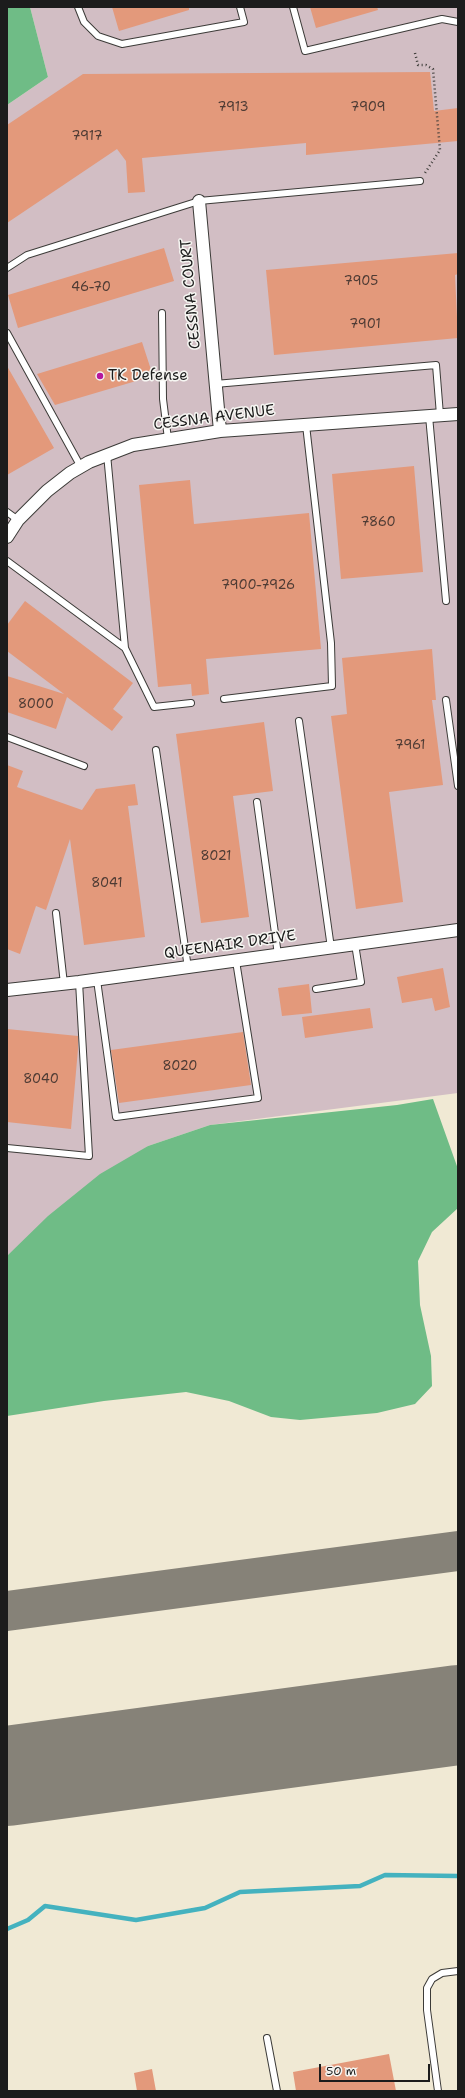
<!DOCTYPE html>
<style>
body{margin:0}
#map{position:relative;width:465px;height:2098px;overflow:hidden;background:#f0e9d4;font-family:"Shantell Sans",sans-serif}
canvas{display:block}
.frame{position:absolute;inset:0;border:8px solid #1c1c1c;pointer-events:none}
.scale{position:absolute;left:319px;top:2064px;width:111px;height:18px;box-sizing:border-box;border:2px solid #1c1c1c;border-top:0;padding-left:5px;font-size:12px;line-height:14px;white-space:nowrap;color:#1c1c1c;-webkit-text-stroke:3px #f6f6f2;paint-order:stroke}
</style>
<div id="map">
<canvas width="465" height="2098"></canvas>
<div class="frame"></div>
<div class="scale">50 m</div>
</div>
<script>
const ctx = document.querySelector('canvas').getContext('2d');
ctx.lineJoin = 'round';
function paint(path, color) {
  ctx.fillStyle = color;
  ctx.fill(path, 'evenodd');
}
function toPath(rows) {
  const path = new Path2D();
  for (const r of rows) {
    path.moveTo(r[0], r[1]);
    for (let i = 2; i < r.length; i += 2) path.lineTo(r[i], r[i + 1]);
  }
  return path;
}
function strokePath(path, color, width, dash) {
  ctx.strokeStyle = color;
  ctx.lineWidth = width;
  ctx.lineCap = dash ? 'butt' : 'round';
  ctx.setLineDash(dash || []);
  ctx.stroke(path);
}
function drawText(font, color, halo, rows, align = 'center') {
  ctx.font = font + ' "Shantell Sans",sans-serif';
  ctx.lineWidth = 3;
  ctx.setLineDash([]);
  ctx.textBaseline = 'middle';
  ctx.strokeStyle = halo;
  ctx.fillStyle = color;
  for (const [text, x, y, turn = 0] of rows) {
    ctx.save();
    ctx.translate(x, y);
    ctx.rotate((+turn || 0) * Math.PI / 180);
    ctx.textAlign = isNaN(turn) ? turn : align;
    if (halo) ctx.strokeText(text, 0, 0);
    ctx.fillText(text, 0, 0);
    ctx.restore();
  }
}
const industrial = toPath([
 [30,7,458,7,458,1093,210,1125,148,1146,7,1256,7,105,48,77]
]);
const forest = toPath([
 [7,7,30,7,48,77,7,105],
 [433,1099,458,1169,458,1208,432,1232,418,1261,420,1305,431,1356,432,1386,415,1404,377,1413,300,1420,271,1417,229,1401,186,1392,104,1401,7,1416,7,1256,48,1216,100,1174,148,1146,210,1125,397,1105]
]);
const stream = toPath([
 [7,1929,28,1920,45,1906,136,1920,205,1908,240,1892,360,1886,385,1875,458,1876]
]);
const taxiway = toPath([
 [7,1611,458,1551]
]);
const runway = toPath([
 [7,1776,458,1715]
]);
const building = toPath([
 [112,7,189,7,189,10,119,31],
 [310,7,377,7,378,10,316,28],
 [430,72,434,111,458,108,458,141,306,155,306,143,142,158,145,192,128,193,126,161,117,149,7,223,7,125,83,74],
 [164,248,174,281,18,328,8,295],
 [458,253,458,274,455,275,458,338,274,355,266,270],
 [142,342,153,376,55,405,37,374],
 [7,366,54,448,7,475],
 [414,466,423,572,341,579,332,474],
 [190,480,194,524,309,513,321,649,206,659,209,694,192,696,191,684,158,687,139,485],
 [25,601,133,683,113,709,123,717,112,731,67,697,56,729,7,712,7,676,64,694,7,651,7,625],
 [432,649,436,700,432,700,443,785,389,792,403,902,356,909,331,716,347,714,342,658],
 [264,722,273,791,233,796,249,917,201,923,176,734],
 [7,765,23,771,17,787,82,810,96,789,135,784,138,805,128,806,145,937,84,945,70,839,46,910,36,906,20,954,7,949],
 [443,968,450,1007,435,1011,432,998,402,1003,397,977],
 [309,984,312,1013,282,1016,278,988],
 [370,1008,373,1028,305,1038,302,1017],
 [7,1029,78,1036,78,1049,71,1129,7,1122],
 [243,1032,251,1085,119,1103,111,1050],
 [389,2054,396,2091,296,2091,293,2072],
 [152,2069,156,2091,137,2091,134,2073]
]);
const path = toPath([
 [415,53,418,65,426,65,433,69,440,150,425,173]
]);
const lane = toPath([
 [78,7,84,22,98,36,122,44,244,22,240,7],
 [293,7,305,51,442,19,458,22],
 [7,268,27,255,199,201,420,181],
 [162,313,163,399,168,439],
 [7,333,81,467],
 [215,384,436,365,440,415],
 [429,416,446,601],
 [7,512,18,520],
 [7,561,125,648,107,454],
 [125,648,154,707,191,703],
 [224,699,332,686,331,643,306,425],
 [446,700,458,786],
 [299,721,331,948],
 [7,737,84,766],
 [156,750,188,968],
 [257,802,278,955],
 [56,913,64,984],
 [97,980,116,1117,258,1098,236,961],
 [316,989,361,982,355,944],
 [7,1148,89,1156,79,982],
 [267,2038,277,2091],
 [438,2091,427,2010,427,1988,432,1979,442,1973,458,1971]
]);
const street = toPath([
 [199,201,220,431],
 [7,537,18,520,47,491,70,473,89,462,133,445,220,431,458,414],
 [7,990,79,982,458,930]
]);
const markers = [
 [100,376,4,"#b5179e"]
];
const numberNames = [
 ["7913",233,108],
 ["7909",368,108],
 ["7917",87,137],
 ["7905",361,282],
 ["46-70",91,288],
 ["7901",365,325],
 ["7860",378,523],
 ["7900-7926",258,586],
 ["8000",36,705],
 ["7961",410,746],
 ["8021",216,857],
 ["8041",107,884],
 ["8020",180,1067],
 ["8040",41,1080]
];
const streetNames = [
 ["CESSNA COURT",191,294,-95],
 ["CESSNA AVENUE",214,418,-7],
 ["QUEENAIR DRIVE",230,945,-8]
];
const poiNames = [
 ["TK Defense",108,376]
];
paint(industrial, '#d2bec4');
paint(forest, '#6fbc86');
strokePath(stream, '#44b2bf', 4.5);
strokePath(taxiway, '#868278', 40);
strokePath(runway, '#868278', 100);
paint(building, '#e3997b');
strokePath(lane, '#3c3b38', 8);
strokePath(street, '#3c3b38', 14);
strokePath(path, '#3c3b38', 2.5, [1, 3]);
strokePath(lane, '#fff', 6);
strokePath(street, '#fff', 12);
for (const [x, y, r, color] of markers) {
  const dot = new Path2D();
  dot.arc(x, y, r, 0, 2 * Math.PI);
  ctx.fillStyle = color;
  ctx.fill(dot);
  strokePath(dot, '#f6f6f2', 1.5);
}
drawText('13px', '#4e3b34', null, numberNames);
drawText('15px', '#1c1c1c', '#f6f6f2', streetNames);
drawText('15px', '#1c1c1c', '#f6f6f2', poiNames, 'left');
</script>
